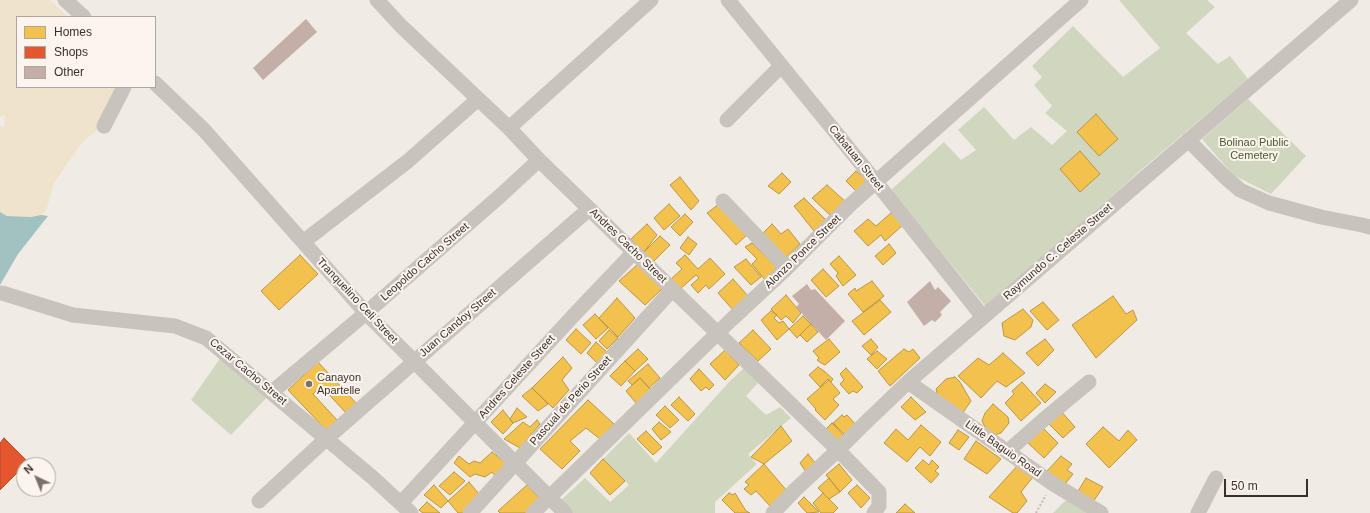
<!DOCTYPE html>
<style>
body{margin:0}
#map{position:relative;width:1370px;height:513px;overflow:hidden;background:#f0ebe5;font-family:Helvetica,sans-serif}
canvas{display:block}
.legend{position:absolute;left:16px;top:16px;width:140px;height:72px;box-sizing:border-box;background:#fbf5ee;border:1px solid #aea6a0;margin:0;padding:5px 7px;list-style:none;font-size:12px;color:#3b302b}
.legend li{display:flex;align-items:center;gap:8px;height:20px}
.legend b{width:20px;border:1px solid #aea6a0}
.north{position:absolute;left:16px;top:457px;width:40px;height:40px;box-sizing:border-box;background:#fbf5ee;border:1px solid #aea6a0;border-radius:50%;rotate:317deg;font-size:11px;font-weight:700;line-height:16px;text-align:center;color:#3b302b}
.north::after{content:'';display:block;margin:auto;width:14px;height:18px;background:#7a716c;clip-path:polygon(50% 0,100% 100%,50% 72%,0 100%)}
.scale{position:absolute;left:1224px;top:479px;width:84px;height:18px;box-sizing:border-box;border:2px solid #3b302b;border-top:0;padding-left:5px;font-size:12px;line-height:14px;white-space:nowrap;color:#3b302b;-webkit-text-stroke:3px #fbf5ee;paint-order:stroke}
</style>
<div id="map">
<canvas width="1370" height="513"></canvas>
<ul class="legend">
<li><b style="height:11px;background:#f2c14e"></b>Homes</li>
<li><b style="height:11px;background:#e4572e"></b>Shops</li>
<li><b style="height:11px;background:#c3afa7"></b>Other</li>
</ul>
<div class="north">N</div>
<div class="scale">50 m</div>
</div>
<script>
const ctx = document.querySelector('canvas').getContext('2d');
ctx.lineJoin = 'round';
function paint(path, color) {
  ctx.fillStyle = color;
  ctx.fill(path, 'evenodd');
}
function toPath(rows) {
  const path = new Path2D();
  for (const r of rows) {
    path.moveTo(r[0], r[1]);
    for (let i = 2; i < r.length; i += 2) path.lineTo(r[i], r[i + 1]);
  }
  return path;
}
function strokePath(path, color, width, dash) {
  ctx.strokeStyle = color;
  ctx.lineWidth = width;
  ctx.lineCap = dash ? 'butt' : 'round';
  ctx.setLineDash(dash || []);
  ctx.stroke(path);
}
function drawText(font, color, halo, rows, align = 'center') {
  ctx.font = font + ' Helvetica,sans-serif';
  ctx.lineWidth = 4;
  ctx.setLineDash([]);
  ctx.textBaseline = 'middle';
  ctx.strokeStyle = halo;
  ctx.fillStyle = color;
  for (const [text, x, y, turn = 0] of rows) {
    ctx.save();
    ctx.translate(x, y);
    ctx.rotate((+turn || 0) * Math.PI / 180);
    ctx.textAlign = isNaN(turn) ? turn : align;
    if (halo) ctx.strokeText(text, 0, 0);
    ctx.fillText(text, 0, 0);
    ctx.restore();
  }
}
const green = toPath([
 [1119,0,1207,0,1215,7,1186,33,1218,64,1230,56,1248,79,1148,164,986,307,891,190,944,142,961,160,976,150,958,130,984,107,1014,140,1031,127,1052,145,1067,131,1045,113,1052,106,1034,85,1042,77,1032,66,1073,26,1123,77,1160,48],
 [1248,99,1306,156,1271,194,1233,175,1202,139],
 [224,353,272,392,231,435,191,400],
 [744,368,759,382,746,396,766,415,780,407,791,418,748,454,757,464,715,502,715,513,571,513,559,502,585,478,610,502,629,485,603,459,629,433,656,463,730,381],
 [1067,499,1101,513,1053,513]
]);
const sand = toPath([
 [0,0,50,0,68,17,17,17,17,87,125,87,104,126,83,141,54,183,46,211,41,215,31,217,7,216,0,212,0,126,4,127,5,115,0,117]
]);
const water = toPath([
 [0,212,7,216,31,217,41,215,48,216,18,254,0,285]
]);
const homes = toPath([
 [1096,114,1118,139,1099,156,1077,132,1096,114],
 [1080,151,1100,174,1080,192,1060,169,1080,151],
 [856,171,869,182,857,192,846,181,856,171],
 [782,173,791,182,779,194,768,186,782,173],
 [680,177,699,201,691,210,670,185,680,177],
 [827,185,846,202,830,215,812,198,827,185],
 [804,198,826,220,814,231,794,206,804,198],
 [669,204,680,216,664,230,654,218,669,204],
 [719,204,748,234,736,245,707,213,719,204],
 [891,213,903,225,885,241,881,235,868,246,854,231,868,219,876,226,891,213],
 [685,214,693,222,680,236,671,227,685,214],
 [647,224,657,235,644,252,631,239,647,224],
 [772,224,781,234,788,229,800,244,785,258,761,235,772,224],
 [660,236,670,245,653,262,644,252,660,236],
 [688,237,697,244,689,255,680,248,688,237],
 [752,243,777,267,765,280,752,264,757,259,745,247,752,243],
 [889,244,896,253,883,265,875,256,889,244],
 [300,255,318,274,279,310,261,291,300,255],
 [685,255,698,269,710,258,725,274,709,289,706,285,698,293,691,285,699,278,696,275,679,290,670,280,682,269,676,263,685,255],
 [839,256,856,275,843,286,836,276,838,273,830,264,839,256],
 [746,259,761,277,751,285,734,267,746,259],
 [637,265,662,289,645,305,619,281,637,265],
 [823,269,839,286,826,297,811,280,823,269],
 [733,279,748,296,733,310,718,293,733,279],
 [872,281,884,296,863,312,848,294,855,288,856,291,872,281],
 [786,295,801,313,793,323,786,316,781,320,771,309,786,295],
 [1113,296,1126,314,1133,310,1137,320,1096,358,1072,325,1113,296],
 [617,298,635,318,618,337,599,318,617,298],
 [880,300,891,312,864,335,852,321,880,300],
 [1043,302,1059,320,1047,330,1030,311,1043,302],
 [1023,309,1033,320,1031,327,1015,340,1004,336,1002,323,1023,309],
 [771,311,777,315,774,318,779,323,783,321,789,329,777,340,761,320,771,311],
 [595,314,608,328,596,339,583,325,595,314],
 [803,316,811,324,797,338,789,329,803,316],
 [811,324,818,332,807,342,800,335,811,324],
 [576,329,591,343,581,354,566,340,576,329],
 [609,330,618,338,607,349,599,341,609,330],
 [753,330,771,349,758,361,739,343,753,330],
 [829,339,840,352,825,365,821,363,817,360,819,358,813,351,829,339],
 [871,339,878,347,871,355,862,346,871,339],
 [1045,339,1054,350,1038,366,1026,353,1045,339],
 [596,342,608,353,598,364,587,353,596,342],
 [638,349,648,359,635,371,625,361,638,349],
 [904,349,909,352,913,349,920,358,890,386,878,371,904,349],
 [725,350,739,365,725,380,710,364,725,350],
 [877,351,887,359,877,369,867,359,877,351],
 [1003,353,1025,373,1006,387,997,381,981,398,958,376,978,358,989,365,1003,353],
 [563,357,572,368,562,380,569,390,553,408,532,388,563,357],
 [625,361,635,371,621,386,610,376,625,361],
 [318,362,356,403,346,413,321,386,313,394,337,420,326,430,288,390,318,362],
 [648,364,660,378,649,388,640,378,632,385,628,381,648,364],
 [818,367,824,371,833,379,831,382,828,379,820,387,809,375,818,367],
 [846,368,863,387,857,393,853,391,849,394,840,384,844,380,840,374,846,368],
 [699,369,714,385,709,390,706,387,701,391,690,379,699,369],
 [955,377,960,382,971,401,962,414,938,397,936,389,946,379,955,377],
 [640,378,651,390,636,403,626,391,640,378],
 [829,380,840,393,833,399,839,405,825,420,815,410,816,409,807,399,829,380],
 [1022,382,1041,403,1021,421,1005,403,1014,394,1012,391,1022,382],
 [1045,384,1056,392,1045,403,1036,393,1045,384],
 [532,388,548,404,538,411,522,396,532,388],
 [679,397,695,414,688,421,671,405,679,397],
 [911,397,926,412,915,420,901,407,911,397],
 [588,400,614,424,600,439,586,428,570,441,580,451,562,469,540,449,588,400],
 [993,404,1008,417,1009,423,1001,433,994,435,987,431,982,421,985,413,993,404],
 [665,406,679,420,670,428,656,415,665,406],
 [517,408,527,417,513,423,510,419,517,408],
 [503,410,513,423,503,434,491,422,503,410],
 [1060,410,1075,427,1063,438,1047,422,1060,410],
 [842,415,844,417,847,415,858,427,847,437,833,423,842,415],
 [537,420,540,424,520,448,504,439,523,422,530,427,537,420],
 [659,422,671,432,661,440,652,429,659,422],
 [832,423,846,438,837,446,824,431,832,423],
 [921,425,941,442,930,456,920,447,907,462,884,443,896,429,908,440,921,425],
 [781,426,792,441,764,464,751,457,781,426],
 [1042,427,1058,443,1044,458,1026,441,1042,427],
 [1103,427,1119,441,1128,430,1137,440,1109,468,1086,444,1103,427],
 [958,430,969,437,959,450,949,443,958,430],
 [646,431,662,447,653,455,637,439,646,431],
 [976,441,1001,459,987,474,964,459,976,441],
 [492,452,506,463,495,476,492,472,485,477,475,474,470,477,454,463,459,456,469,464,474,461,480,463,492,452],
 [808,454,816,464,806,472,800,463,808,454],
 [1061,456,1072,464,1067,470,1073,474,1065,484,1047,471,1061,456],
 [603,459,625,481,610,495,590,473,603,459],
 [923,460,929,465,932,460,939,467,935,471,939,474,931,483,915,468,923,460],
 [764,464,788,492,771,507,756,491,751,495,744,489,749,485,745,482,764,464],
 [839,464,852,480,840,492,826,475,839,464],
 [1018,465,1033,477,1021,492,1027,501,1017,513,1013,513,989,497,1018,465],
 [454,472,465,481,450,495,439,486,454,472],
 [829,478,840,492,829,499,818,488,829,478],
 [1086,478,1103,487,1093,502,1077,493,1086,478],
 [469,482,479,494,463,513,458,513,448,501,469,482],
 [434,485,448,501,441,508,424,495,434,485],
 [527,485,540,499,527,513,500,513,498,511,527,485],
 [857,485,870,498,861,508,848,493,857,485],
 [729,493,733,495,735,493,746,511,750,513,735,513,722,500,729,493],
 [823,493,838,508,833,513,821,513,813,503,823,493],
 [804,497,819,512,807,513,798,503,804,497],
 [427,502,440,513,423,513,419,510,427,502],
 [905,504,915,513,896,513,905,504]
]);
const shops = toPath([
 [4,438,28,462,0,490,0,443,4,438]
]);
const building = toPath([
 [306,19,317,32,263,80,253,68],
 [930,281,935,290,938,287,951,301,940,312,942,315,935,322,932,320,924,326,907,302],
 [807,284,811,290,815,289,845,321,826,340,796,307,799,304,792,296]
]);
const path = toPath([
 [1036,513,1046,495]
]);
const minor = toPath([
 [65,0,84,17],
 [377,0,401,26,509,128,539,160,838,450,879,492,879,506,874,513],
 [728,0,876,182,983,317],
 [155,83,204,130,366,313,565,513],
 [727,120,781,66],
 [104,126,124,87],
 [509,128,651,0],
 [1188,140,1225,177,1240,190,1269,203,1321,217,1362,225,1370,227],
 [723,201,787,268],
 [303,242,408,161,477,100],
 [2,293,73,315,175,326,206,338,372,477,411,513],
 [908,382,1052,483,1101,513],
 [272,392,366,313,500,196,539,160],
 [1007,452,1042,421,1089,382],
 [259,501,327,438,589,209],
 [401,503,573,316,634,252],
 [470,513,672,290],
 [533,513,731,320,787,268,851,204,1081,0],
 [773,513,795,490,838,450,861,427,908,382,1351,0],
 [1198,513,1216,478]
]);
const markers = [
 [309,384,4,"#7a716c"]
];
const parkNames = [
 ["Bolinao Public",1254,143],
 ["Cemetery",1254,156]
];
const streetNames = [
 ["Cabatuan Street",856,158,51],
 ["Andres Cacho Street",628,246,44],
 ["Alonzo Ponce Street",803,252,-44],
 ["Raymundo C. Celeste Street",1058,252,-41],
 ["Leopoldo Cacho Street",425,262,-41],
 ["Tranquelino Celi Street",357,301,47],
 ["Juan Candoy Street",458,323,-41],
 ["Cezar Cacho Street",248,372,40],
 ["Andres Celeste Street",517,377,-48],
 ["Pascual de Perio Street",571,401,-48],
 ["Little Baguio Road",1003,449,35]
];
const poiNames = [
 ["Canayon",317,378],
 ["Apartelle",317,391]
];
paint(green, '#d1d6bf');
paint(sand, '#efe3cc');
paint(water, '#a1c2c1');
paint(homes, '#f2c14e');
strokePath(homes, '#bb9644', 1);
paint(shops, '#e4572e');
strokePath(shops, '#b14b2d', 1);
paint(building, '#c3afa7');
strokePath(path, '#c2bbb6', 2, [2, 2]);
strokePath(minor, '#c9c3be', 15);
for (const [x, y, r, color] of markers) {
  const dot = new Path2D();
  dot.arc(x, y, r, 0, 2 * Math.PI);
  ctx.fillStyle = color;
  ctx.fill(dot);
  strokePath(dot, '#fbf5ee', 1.5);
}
drawText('11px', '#4a5a2e', '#fbf5ee', parkNames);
drawText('11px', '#3b302b', '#fbf5ee', streetNames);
drawText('11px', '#3b302b', '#fbf5ee', poiNames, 'left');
</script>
